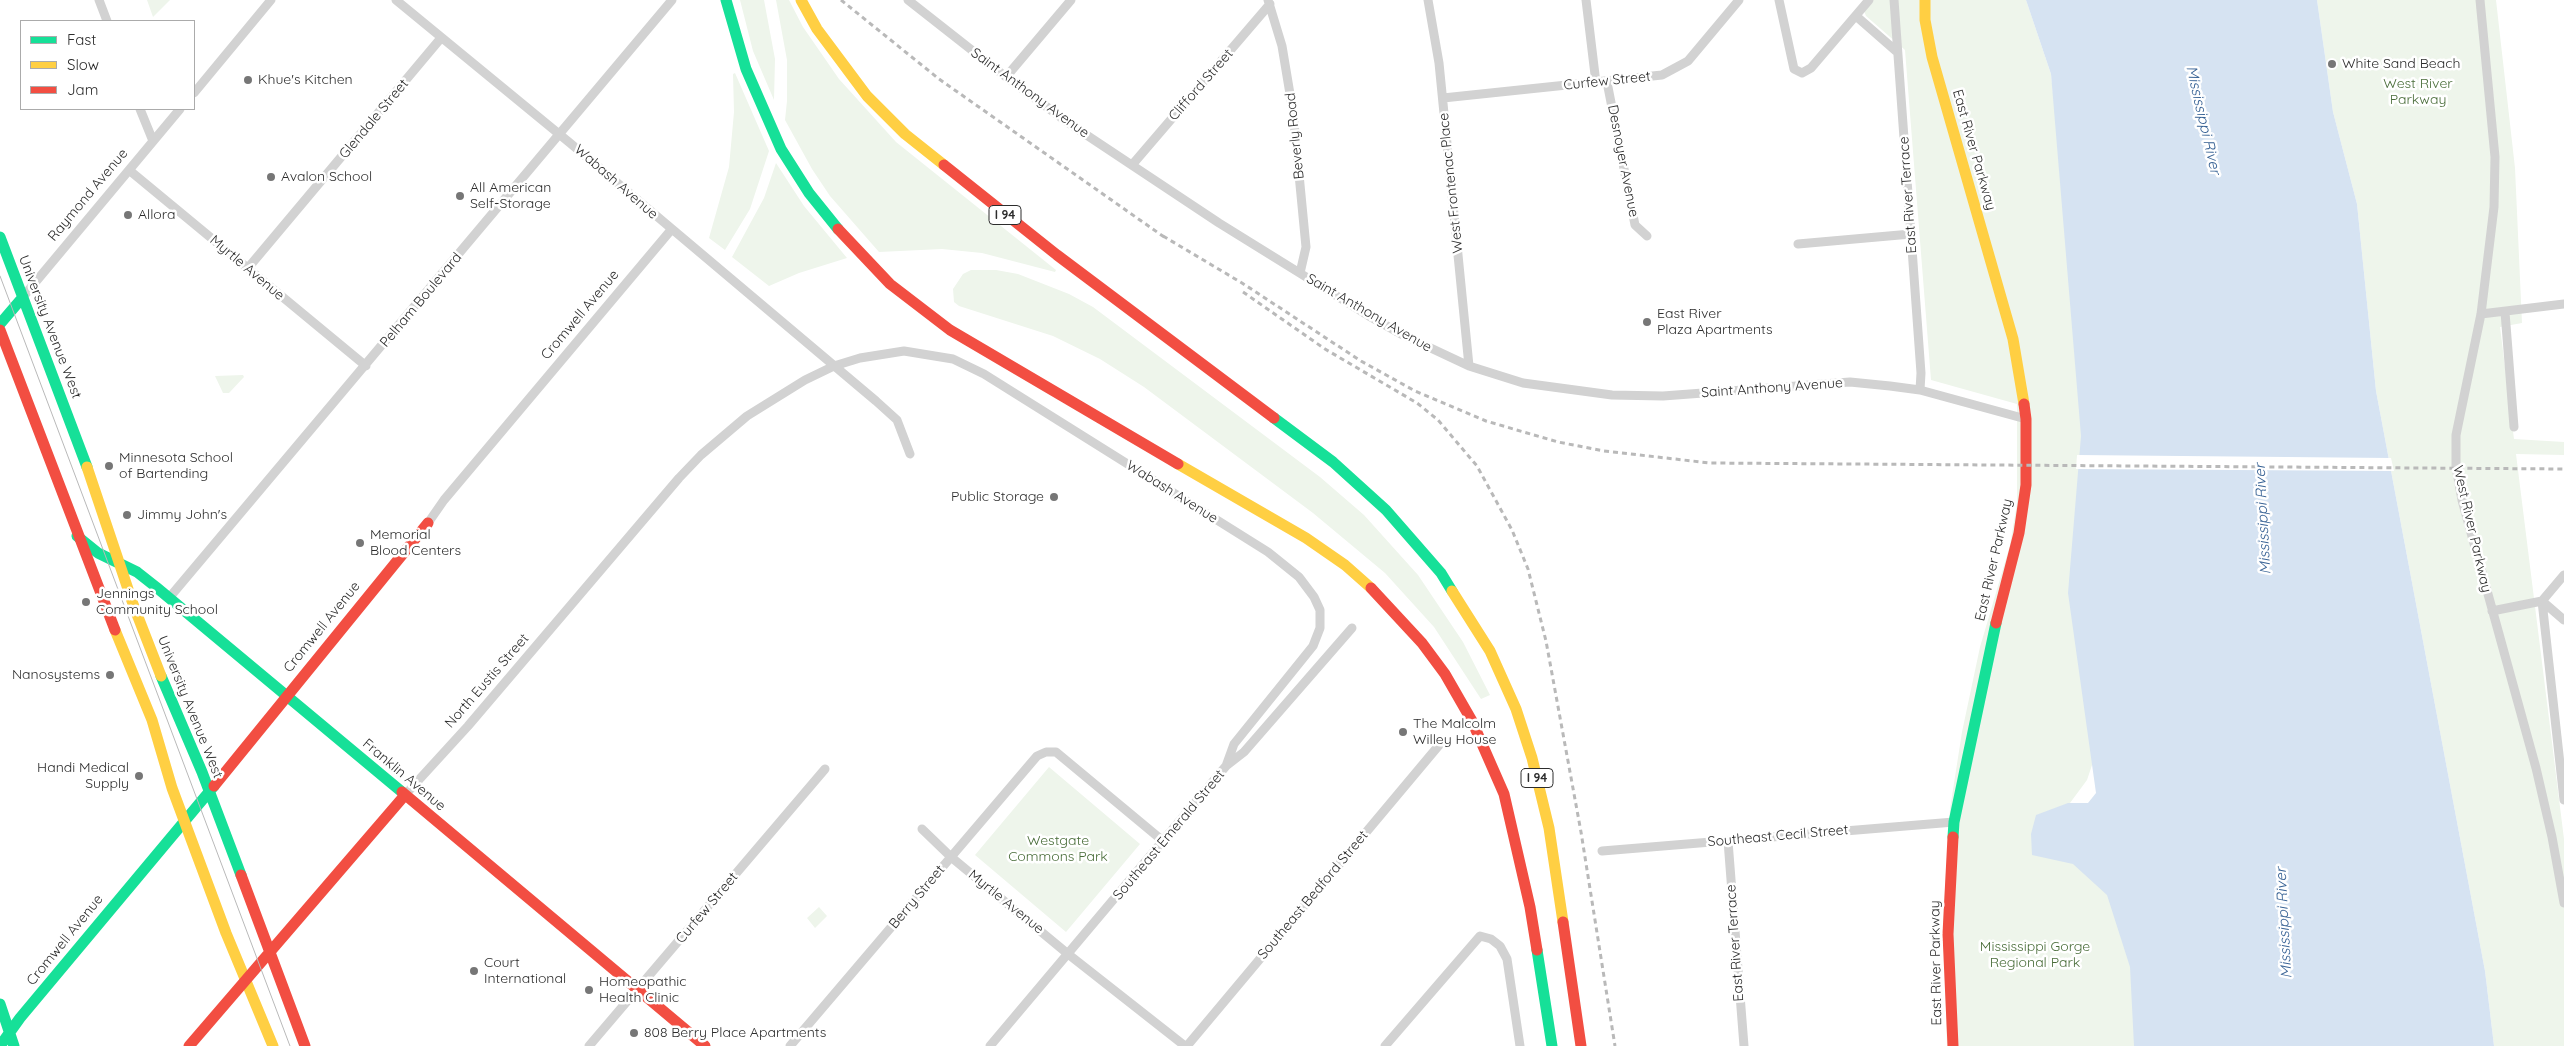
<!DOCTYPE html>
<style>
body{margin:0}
#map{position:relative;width:2564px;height:1046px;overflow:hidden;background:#fff;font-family:Quicksand,sans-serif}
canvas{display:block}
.legend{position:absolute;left:20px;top:20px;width:175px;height:90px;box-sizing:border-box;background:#fff;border:1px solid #ababab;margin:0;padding:6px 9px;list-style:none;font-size:15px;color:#2d2d2d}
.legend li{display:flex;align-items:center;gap:10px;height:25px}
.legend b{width:25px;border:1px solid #ababab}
</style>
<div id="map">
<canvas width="2564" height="1046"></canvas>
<ul class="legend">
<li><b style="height:6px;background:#16e098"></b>Fast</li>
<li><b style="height:6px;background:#ffcf43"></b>Slow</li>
<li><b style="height:6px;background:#f24e42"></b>Jam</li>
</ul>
</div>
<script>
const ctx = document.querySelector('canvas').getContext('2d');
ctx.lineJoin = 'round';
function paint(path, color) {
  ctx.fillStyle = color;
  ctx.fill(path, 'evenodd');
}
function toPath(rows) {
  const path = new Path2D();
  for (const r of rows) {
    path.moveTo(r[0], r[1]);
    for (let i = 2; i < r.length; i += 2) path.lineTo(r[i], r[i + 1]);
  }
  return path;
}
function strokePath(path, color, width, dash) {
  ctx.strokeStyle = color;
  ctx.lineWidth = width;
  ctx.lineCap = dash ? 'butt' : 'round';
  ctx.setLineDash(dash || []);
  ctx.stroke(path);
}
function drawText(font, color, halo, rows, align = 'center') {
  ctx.font = font + ' Quicksand,sans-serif';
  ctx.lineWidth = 5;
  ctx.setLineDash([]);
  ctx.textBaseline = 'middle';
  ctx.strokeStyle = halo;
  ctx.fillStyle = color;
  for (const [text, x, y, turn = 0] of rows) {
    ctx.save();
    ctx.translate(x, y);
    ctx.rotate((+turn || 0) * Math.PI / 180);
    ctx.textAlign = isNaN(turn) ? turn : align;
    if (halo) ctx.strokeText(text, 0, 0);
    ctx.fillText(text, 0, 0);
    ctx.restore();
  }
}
const green = toPath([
 [147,0,170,0,153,17],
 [740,0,764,0,775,59,774,100,753,51],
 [776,0,789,0,803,27,839,79,896,142,1056,270,1055,272,982,253,942,249,879,252,830,196,812,169,785,120,787,101,787,60],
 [1865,0,2026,0,2051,74,2088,430,2096,753,2087,780,2070,803,2044,815,2116,898,2148,1046,1947,1046,1943,921,1950,809,1962,732,1980,647,2010,545,2017,503,2017,404,1931,380,1905,50,1866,16,1862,6],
 [2317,0,2496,0,2515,168,2522,323,2500,327,2514,439,2564,442,2564,455,2516,454,2564,839,2564,1046,2494,1046,2485,971,2376,391,2357,204,2333,112],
 [735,73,769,151,750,209,725,250,709,238,729,167,734,112,733,74],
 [776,163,804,206,847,258,799,273,769,286,732,257,764,198],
 [971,270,996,270,1018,274,1069,294,1093,307,1320,477,1364,515,1418,575,1463,642,1490,695,1481,699,1434,627,1385,573,1313,513,1144,387,1100,359,1053,336,959,306,954,302,953,289,963,274],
 [243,375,244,377,229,393,223,393,215,376],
 [1049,767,1140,844,1066,932,975,855],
 [819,907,827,916,815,928,807,918]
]);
const water = toPath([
 [2026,0,2317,0,2333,112,2357,204,2376,391,2485,971,2494,1046,2134,1046,2130,967,2107,895,2073,864,2032,855,2031,834,2036,815,2068,803,2088,803,2096,793,2068,593,2081,436,2051,74]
]);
const pier = toPath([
 [2077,455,2391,458,2394,471,2076,469]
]);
const street = toPath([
 [99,0,107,21],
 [396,0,570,143,876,401,897,420,910,454],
 [908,0,1006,77,1070,124,1219,223,1369,316,1403,335,1469,366,1523,383,1612,395,1663,396,1850,382,1890,386,1920,390,2026,419],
 [1268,0,1282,46,1293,112,1306,247,1300,273],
 [1428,0,1439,63,1469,366],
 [1586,0,1596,83],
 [1779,0,1794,69,1802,73,1811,68,1869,0],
 [1894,0,1921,373,1920,390],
 [2480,0,2495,157,2494,207,2481,314,2456,435,2456,467,2462,500,2536,768,2552,837,2564,903],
 [1856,16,1896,51],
 [1006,77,1071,0],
 [1607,82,1635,225,1647,236],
 [194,93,271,0],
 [1443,98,1662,75,1688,61,1739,0],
 [140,109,153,141],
 [1132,165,1270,4],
 [129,170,366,366],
 [1798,244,1911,234],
 [248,268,441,38],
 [23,297,180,109],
 [2505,312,2514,427],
 [2481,314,2564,304],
 [428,523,444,500,671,230],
 [2564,575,2542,601,2564,800],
 [169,598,672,0],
 [2492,611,2542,601,2564,620],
 [405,795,468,726,679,478,701,455,747,416,805,380,834,366,860,358,904,351,953,359,984,374,1268,552,1299,577,1314,597,1320,610,1320,628,1313,646,1234,744,1226,766],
 [922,829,951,857,1068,954,1185,1046],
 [1728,841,1744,1046],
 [1602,851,1954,822],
 [589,1046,825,769],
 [790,1046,1037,756,1046,752,1056,752,1163,841],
 [990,1046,1226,766,1244,752,1352,628],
 [1187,1046,1440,744],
 [1385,1046,1480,936,1491,939,1500,946,1507,959,1520,1046]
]);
const fast = toPath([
 [726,0,746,69,781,149,809,193,838,229],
 [0,237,87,467],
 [0,324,23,297],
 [1274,418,1333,462,1386,510,1441,573,1452,591],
 [77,536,98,553,137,572,156,587,402,792],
 [161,676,202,772,241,875],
 [1953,837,1954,822,1996,623],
 [1537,950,1552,1046],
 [0,1004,14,1046],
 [0,1046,20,1018,214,786]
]);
const slow = toPath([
 [801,0,817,29,867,96,905,134,944,165],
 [1925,0,1925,20,1932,57,2013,339,2024,404],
 [1178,464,1306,538,1345,565,1371,588],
 [87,467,133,604,161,676],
 [1452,591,1490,651,1516,709,1532,758,1549,828,1563,922],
 [115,630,152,720,172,788,226,933,273,1046]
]);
const jam = toPath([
 [944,165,1057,255,1274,418],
 [838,229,890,284,950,330,1178,464],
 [0,330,115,630],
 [1371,588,1422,643,1445,674,1472,721,1504,794,1530,907,1537,950],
 [1996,623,2019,533,2026,485,2026,419,2024,404],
 [214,786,428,523],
 [402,792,705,1046],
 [241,875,305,1046],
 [1563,922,1581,1046],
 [189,1046,405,795],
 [1953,1046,1948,934,1953,837]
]);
const tram = toPath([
 [0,276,290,1046]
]);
const rail = toPath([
 [841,0,939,79,1167,239],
 [1163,236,1242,283,1361,361,1415,391,1486,421,1558,442,1604,451,1710,463,2564,469],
 [1243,292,1325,349,1417,403,1438,420,1477,466,1512,530,1528,569,1546,641,1581,832,1615,1046]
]);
const markers = [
 [2332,64,5,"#767676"],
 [248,80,5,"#767676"],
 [271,177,5,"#767676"],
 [460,196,5,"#767676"],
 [128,215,5,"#767676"],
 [1647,322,5,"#767676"],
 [109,466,5,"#767676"],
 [1054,497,5,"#767676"],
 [127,515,5,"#767676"],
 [360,543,5,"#767676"],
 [86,602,5,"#767676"],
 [110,675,5,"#767676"],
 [1403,732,5,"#767676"],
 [139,776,5,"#767676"],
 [474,971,5,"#767676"],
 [589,990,5,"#767676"],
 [634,1033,5,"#767676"]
];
const shields = [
 [1005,215,32],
 [1537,778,32]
];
const shieldNames = [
 ["I 94",1005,215],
 ["I 94",1537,778]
];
const poiNames = [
 ["White Sand Beach",2342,64],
 ["Khue's Kitchen",258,80],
 ["Avalon School",281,177],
 ["All American",470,188],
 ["Self-Storage",470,204],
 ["Allora",138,215],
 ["East River",1657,314],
 ["Plaza Apartments",1657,330],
 ["Minnesota School",119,458],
 ["of Bartending",119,474],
 ["Public Storage",1044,497,"right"],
 ["Jimmy John's",137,515],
 ["Memorial",370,535],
 ["Blood Centers",370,551],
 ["Jennings",96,594],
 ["Community School",96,610],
 ["Nanosystems",100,675,"right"],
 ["The Malcolm",1413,724],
 ["Willey House",1413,740],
 ["Handi Medical",129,768,"right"],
 ["Supply",129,784,"right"],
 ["Court",484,963],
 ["International",484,979],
 ["Homeopathic",599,982],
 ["Health Clinic",599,998],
 ["808 Berry Place Apartments",644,1033]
];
const streetNames = [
 ["Curfew Street",1607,81,-6],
 ["Clifford Street",1201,85,-49],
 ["Saint Anthony Avenue",1030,93,36],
 ["Glendale Street",374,119,-50],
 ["Beverly Road",1295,136,-96],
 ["East River Parkway",1974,150,74],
 ["Desnoyer Avenue",1623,161,79],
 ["Wabash Avenue",616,182,41],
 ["West Frontenac Place",1451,183,-96],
 ["Raymond Avenue",88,195,-50],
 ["East River Terrace",1908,195,-94],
 ["Myrtle Avenue",247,268,40],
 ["Pelham Boulevard",421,300,-50],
 ["Saint Anthony Avenue",1369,313,30],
 ["Cromwell Avenue",580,315,-50],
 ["University Avenue West",50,327,69],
 ["Saint Anthony Avenue",1772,388,-4],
 ["Wabash Avenue",1172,492,32],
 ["West River Parkway",2472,529,77],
 ["East River Parkway",1994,560,-77],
 ["Cromwell Avenue",322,627,-51],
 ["North Eustis Street",487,681,-49],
 ["University Avenue West",190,707,68],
 ["Franklin Avenue",404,775,40],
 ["Southeast Emerald Street",1169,835,-50],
 ["Southeast Cecil Street",1778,836,-5],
 ["Southeast Bedford Street",1313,895,-50],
 ["Berry Street",917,897,-50],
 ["Myrtle Avenue",1006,902,39],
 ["Curfew Street",707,908,-50],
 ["Cromwell Avenue",65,940,-51],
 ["East River Terrace",1735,943,-94],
 ["East River Parkway",1936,963,-91]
];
const parkNames = [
 ["West River",2418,84],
 ["Parkway",2418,100],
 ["Westgate",1058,841],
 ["Commons Park",1058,857],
 ["Mississippi Gorge",2035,947],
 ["Regional Park",2035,963]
];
const waterNames = [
 ["Mississippi River",2203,120,77],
 ["Mississippi River",2263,519,-93],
 ["Mississippi River",2284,923,-93]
];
paint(green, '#eef5eb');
paint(water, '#d6e3f2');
paint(pier, '#fff');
strokePath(street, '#d2d2d2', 9);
strokePath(fast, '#16e098', 11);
strokePath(slow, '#ffcf43', 11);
strokePath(jam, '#f24e42', 11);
strokePath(tram, '#b9b9b9', 1);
strokePath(rail, '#b9b9b9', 3, [5, 4]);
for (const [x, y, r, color] of markers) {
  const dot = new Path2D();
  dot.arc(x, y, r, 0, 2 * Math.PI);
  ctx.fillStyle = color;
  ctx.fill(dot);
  strokePath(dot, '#fff', 2);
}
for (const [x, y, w] of shields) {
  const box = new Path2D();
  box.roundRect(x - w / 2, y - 9.5, w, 19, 4);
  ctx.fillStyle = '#fff';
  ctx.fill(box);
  strokePath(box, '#2d2d2d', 1);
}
drawText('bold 12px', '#2d2d2d', null, shieldNames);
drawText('14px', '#2d2d2d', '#fff', poiNames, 'left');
drawText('14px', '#2d2d2d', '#fff', streetNames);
drawText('14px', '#486c38', '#fff', parkNames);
drawText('italic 15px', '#366194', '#fff', waterNames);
</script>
